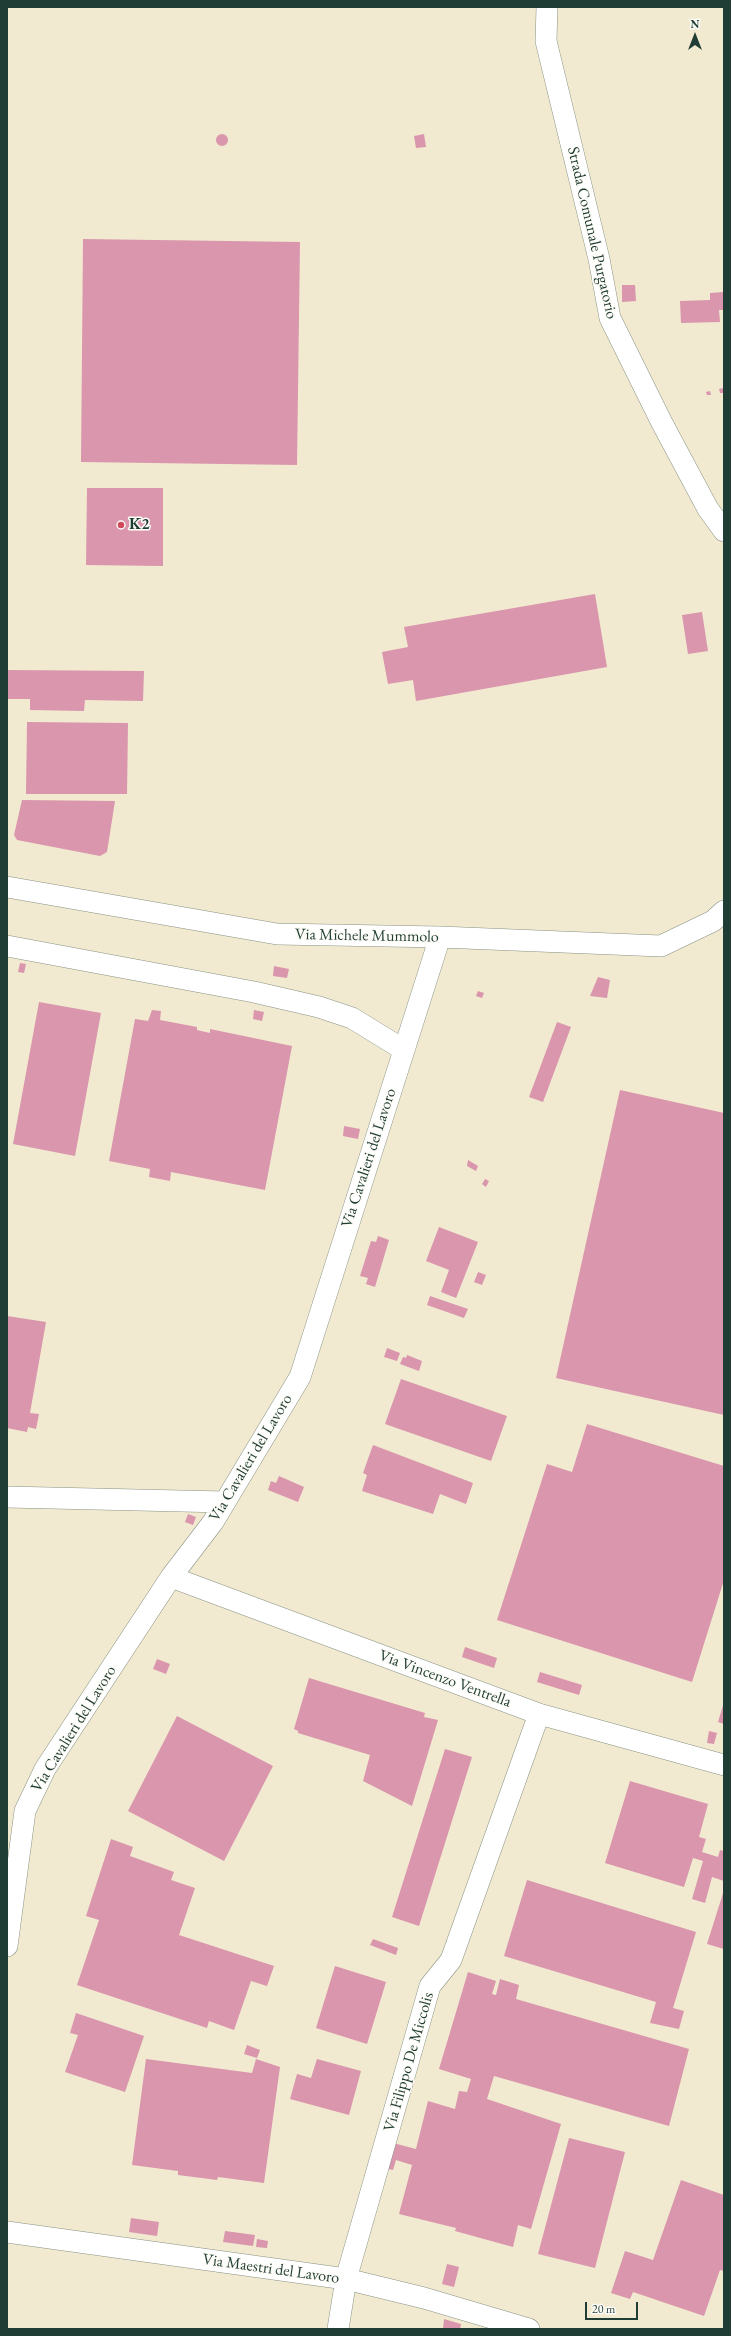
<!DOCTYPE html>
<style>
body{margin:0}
#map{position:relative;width:731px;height:2336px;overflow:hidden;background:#f2e9d1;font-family:"EB Garamond",serif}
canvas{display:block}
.frame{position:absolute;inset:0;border:8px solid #1f3d34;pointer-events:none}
.north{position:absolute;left:675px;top:16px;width:40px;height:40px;-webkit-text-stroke:3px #fdfcf7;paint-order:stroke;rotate:0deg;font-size:11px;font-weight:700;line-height:16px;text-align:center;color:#1f3d34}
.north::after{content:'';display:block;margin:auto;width:14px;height:18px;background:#1f3d34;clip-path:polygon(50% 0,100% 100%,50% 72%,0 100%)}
.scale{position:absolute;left:585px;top:2302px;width:53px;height:18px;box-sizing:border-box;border:2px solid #1f3d34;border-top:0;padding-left:5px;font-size:12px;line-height:14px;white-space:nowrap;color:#1f3d34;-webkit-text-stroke:3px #fdfcf7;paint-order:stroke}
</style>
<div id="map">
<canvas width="731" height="2336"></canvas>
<div class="frame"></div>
<div class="north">N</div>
<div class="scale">20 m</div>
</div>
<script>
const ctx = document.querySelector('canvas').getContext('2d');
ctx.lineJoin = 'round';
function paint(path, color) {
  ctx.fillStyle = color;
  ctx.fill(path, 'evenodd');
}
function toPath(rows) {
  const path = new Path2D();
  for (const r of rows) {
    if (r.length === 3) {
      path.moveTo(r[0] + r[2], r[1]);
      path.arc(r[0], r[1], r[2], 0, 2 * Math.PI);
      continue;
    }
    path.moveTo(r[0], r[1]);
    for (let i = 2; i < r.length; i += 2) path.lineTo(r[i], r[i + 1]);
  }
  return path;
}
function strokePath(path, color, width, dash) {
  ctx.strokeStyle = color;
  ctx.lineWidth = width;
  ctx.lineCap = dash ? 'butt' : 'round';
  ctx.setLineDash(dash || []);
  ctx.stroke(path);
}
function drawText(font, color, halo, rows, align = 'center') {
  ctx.font = font + ' "EB Garamond",serif';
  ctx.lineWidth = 3;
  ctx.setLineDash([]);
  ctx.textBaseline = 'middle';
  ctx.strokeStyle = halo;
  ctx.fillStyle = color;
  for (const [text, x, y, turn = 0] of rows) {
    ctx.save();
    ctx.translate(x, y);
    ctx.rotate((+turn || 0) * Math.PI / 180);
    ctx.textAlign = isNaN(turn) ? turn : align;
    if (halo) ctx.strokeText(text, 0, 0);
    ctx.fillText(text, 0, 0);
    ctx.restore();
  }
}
const building = toPath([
 [222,140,6],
 [424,134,426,147,416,148,414,136],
 [83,239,300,242,297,465,81,462],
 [622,285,635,285,636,301,622,302],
 [724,292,724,310,719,310,720,322,681,323,680,301,710,300,710,293],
 [724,388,724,393,720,393,719,389],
 [710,391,711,395,707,395,706,392],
 [87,488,163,488,163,566,86,565],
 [595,594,607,667,416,701,413,680,388,684,382,652,408,647,404,627],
 [702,612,708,651,688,654,682,615],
 [7,670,144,671,143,701,85,700,84,711,30,710,30,699,7,699],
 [27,722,128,723,127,794,26,794],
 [22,800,115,801,107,852,100,856,17,840,14,835],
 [20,963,26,964,24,973,18,972],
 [274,966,289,969,287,978,273,976],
 [598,977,610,980,607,998,590,996],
 [478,991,484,993,482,998,476,996],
 [39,1002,101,1013,75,1156,13,1144],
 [152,1010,161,1011,160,1020,197,1027,197,1030,210,1033,210,1029,292,1046,265,1190,171,1172,170,1181,149,1177,150,1169,109,1161,135,1019,148,1021],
 [254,1010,264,1012,262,1021,253,1019],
 [557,1022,571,1027,543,1102,529,1097],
 [620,1090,724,1113,724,1415,556,1378],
 [344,1126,360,1129,358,1139,343,1136],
 [468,1160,478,1166,476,1171,467,1166],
 [485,1179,489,1181,486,1187,482,1184],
 [439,1227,478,1242,456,1298,441,1292,449,1270,426,1261],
 [378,1236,389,1240,375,1287,366,1284,368,1278,360,1276,371,1241,376,1242],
 [478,1272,486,1275,482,1285,474,1282],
 [430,1296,468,1309,464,1318,427,1305],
 [7,1316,46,1322,30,1413,39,1414,36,1429,28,1427,27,1432,7,1428],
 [387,1348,400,1353,397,1361,384,1357],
 [407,1355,422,1361,419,1371,400,1364,403,1357,406,1358],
 [401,1379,507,1416,491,1461,385,1424],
 [587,1424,724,1466,724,1580,692,1682,497,1620,547,1464,572,1472],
 [373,1445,473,1483,466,1504,440,1494,433,1514,362,1491,367,1475,363,1473],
 [279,1476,304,1487,298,1502,268,1490,271,1481,276,1483],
 [188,1514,196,1517,193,1525,185,1522],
 [465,1647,497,1658,494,1668,462,1657],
 [157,1659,170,1664,166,1674,153,1669],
 [540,1672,582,1685,579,1695,537,1682],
 [309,1678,425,1713,424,1717,438,1720,412,1806,363,1781,370,1755,298,1733,298,1731,294,1729],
 [724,1702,724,1724,718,1722],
 [177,1716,273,1766,224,1861,128,1811],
 [709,1731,717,1733,714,1744,707,1743],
 [445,1749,472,1757,419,1926,392,1917],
 [630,1781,708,1804,699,1837,706,1839,702,1852,718,1857,720,1850,724,1851,724,1881,712,1877,705,1903,692,1899,703,1861,693,1858,684,1887,605,1863],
 [111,1839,133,1847,130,1856,174,1872,171,1880,195,1888,179,1935,274,1966,267,1986,251,1981,234,2030,209,2021,207,2028,77,1985,99,1920,86,1916],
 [527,1880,696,1932,673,2008,684,2011,679,2029,650,2023,656,2002,504,1956],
 [724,1890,724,1949,707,1944],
 [373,1939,398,1948,396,1955,370,1945],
 [335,1966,386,1982,367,2044,316,2028],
 [468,1972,496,1981,492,1994,496,1995,500,1979,519,1985,516,1999,689,2049,669,2126,494,2076,487,2099,561,2124,531,2229,518,2225,513,2247,455,2231,456,2228,399,2214,412,2165,396,2160,393,2170,384,2168,393,2143,416,2149,428,2101,455,2109,459,2091,467,2092,471,2079,439,2069],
 [76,2013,144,2036,125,2092,65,2072,78,2035,70,2033],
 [247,2045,260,2050,257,2058,244,2054],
 [146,2059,252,2073,256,2059,280,2067,264,2183,218,2177,217,2180,178,2175,178,2171,132,2165],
 [317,2059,361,2071,349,2115,290,2099,297,2074,311,2078],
 [569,2138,625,2152,595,2268,538,2254],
 [681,2180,724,2195,724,2271,720,2270,704,2316,633,2292,630,2299,611,2293,625,2251,653,2260],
 [131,2218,159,2222,157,2236,129,2232],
 [225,2231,255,2235,253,2246,223,2242],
 [257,2239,268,2241,267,2248,256,2247],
 [447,2264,459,2267,454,2287,442,2284],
 [444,2319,461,2324,460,2329,443,2329]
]);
const minor = toPath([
 [547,7,546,41,599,259,610,318,662,423,708,509,724,531],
 [7,887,277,934,440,937,661,946,713,921,724,911],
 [7,946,254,992,319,1007,352,1018,404,1050],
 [7,1497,225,1502],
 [171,1577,539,1714,724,1765],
 [7,1946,25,1811,45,1769,171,1577,213,1522,300,1377,440,937],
 [7,2232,346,2279,424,2298,529,2329],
 [338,2329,346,2279,430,1986,451,1960,539,1714]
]);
const markers = [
 [121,525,4,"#d1495b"]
];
const streetNames = [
 ["Strada Comunale Purgatorio",592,233,77],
 ["Via Michele Mummolo",367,936,1],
 ["Via Cavalieri del Lavoro",369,1158,-72],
 ["Via Cavalieri del Lavoro",251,1458,-59],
 ["Via Vincenzo Ventrella",445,1679,20],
 ["Via Cavalieri del Lavoro",74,1729,-58],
 ["Via Filippo De Miccolis",409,2062,-74],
 ["Via Maestri del Lavoro",271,2269,8]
];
const poiNames = [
 ["K2",129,525]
];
paint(building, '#d996ac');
strokePath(minor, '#889382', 22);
strokePath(minor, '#fff', 21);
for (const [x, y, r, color] of markers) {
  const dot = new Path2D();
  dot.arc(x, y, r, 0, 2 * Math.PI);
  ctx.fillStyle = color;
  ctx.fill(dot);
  strokePath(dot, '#fdfcf7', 1.5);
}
drawText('16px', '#1f3d34', '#fdfcf7', streetNames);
drawText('bold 16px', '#1f3d34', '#fdfcf7', poiNames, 'left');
</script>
